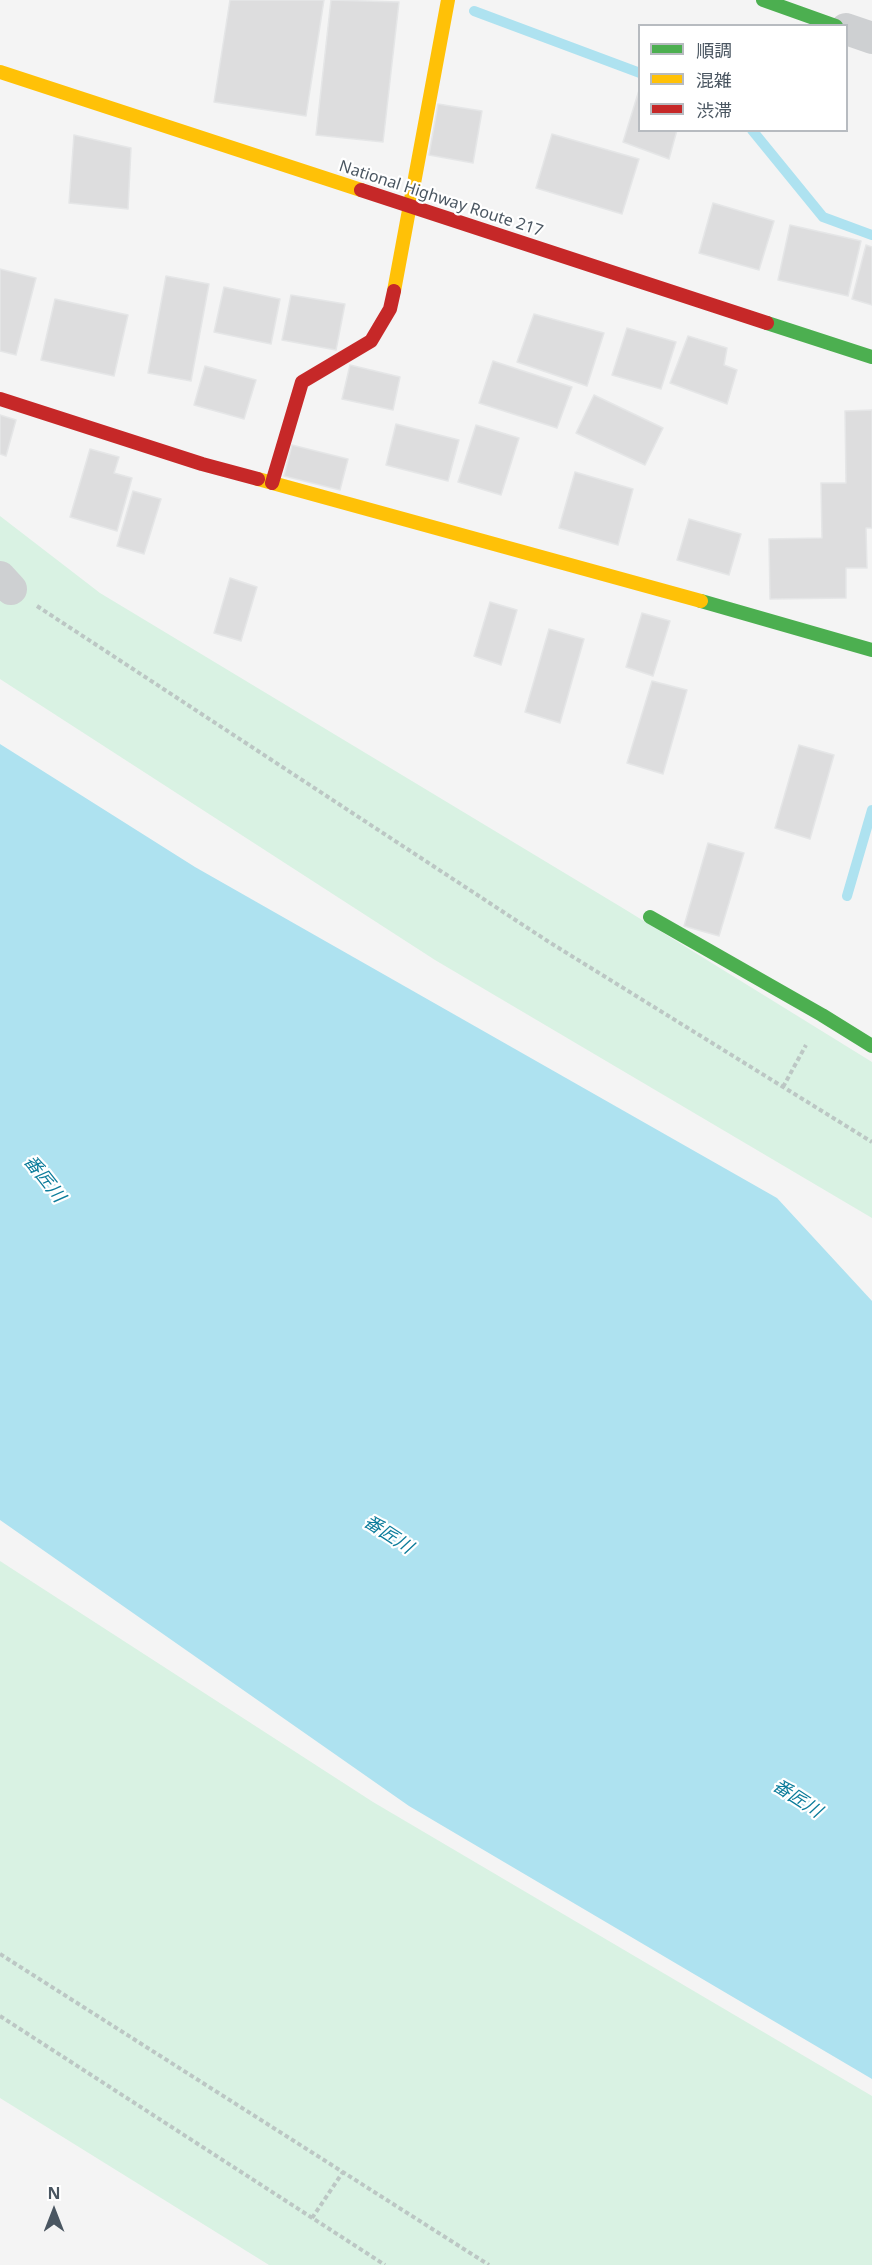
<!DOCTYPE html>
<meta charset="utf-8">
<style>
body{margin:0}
#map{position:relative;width:872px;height:2265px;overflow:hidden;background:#f4f4f4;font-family:"Noto Sans","Noto Sans JP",sans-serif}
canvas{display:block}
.legend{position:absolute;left:638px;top:24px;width:210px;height:108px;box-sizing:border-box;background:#fff;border:2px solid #b7bbc0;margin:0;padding:8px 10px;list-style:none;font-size:18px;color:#4a5661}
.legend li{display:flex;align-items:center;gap:12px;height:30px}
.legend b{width:30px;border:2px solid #b7bbc0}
.north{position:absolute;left:24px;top:2181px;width:60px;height:60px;-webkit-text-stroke:4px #fff;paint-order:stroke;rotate:0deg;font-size:16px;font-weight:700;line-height:24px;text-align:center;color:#4a5661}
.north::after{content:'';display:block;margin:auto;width:21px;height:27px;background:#4a5661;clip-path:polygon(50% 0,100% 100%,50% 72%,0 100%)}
</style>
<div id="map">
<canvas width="872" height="2265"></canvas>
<ul class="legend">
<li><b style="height:8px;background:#4caf50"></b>順調</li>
<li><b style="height:8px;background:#ffc107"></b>混雑</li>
<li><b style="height:8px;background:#c62828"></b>渋滞</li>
</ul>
<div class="north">N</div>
</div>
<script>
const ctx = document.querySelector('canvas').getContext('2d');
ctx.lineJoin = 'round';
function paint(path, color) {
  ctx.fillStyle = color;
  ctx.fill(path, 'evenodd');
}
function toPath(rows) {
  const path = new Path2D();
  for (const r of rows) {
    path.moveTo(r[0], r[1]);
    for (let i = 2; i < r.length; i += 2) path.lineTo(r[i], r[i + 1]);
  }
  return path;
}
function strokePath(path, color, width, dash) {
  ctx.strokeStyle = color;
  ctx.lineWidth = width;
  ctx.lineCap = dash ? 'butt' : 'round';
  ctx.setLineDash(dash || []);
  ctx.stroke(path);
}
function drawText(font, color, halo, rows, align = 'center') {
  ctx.font = font + ' "Noto Sans","Noto Sans JP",sans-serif';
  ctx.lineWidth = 4.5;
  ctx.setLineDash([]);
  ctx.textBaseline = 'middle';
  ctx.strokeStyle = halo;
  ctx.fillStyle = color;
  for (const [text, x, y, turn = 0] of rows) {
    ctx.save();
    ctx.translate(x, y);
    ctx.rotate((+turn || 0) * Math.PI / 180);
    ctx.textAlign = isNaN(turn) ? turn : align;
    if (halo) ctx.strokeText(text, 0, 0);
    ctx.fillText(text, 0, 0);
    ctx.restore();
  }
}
const green = toPath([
 [0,516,100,593,626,910,872,1062,872,1218,435,960,0,679],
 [0,1561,373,1802,872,2096,872,2265,269,2265,0,2098]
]);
const water = toPath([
 [0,744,195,867,777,1198,872,1301,872,2079,409,1806,0,1520]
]);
const stream = toPath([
 [474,11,640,73],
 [752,130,823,217,872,235],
 [847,896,872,810]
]);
const building = toPath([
 [230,0,324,0,306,116,214,102,230,0],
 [331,0,399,2,383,142,316,135,331,0],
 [640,87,640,130,677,130,669,159,623,142,640,87],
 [438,104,482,111,473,163,429,155,438,104],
 [552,134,639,159,622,214,536,188,552,134],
 [74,135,131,148,128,209,69,203,74,135],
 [713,203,774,221,759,270,699,253,713,203],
 [790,225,861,241,848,296,778,280,790,225],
 [866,245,872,247,872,305,852,299,866,245],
 [0,269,36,278,16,355,0,351,0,269],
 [166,276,209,284,191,381,148,373,166,276],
 [224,287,280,299,271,344,214,332,224,287],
 [291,295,345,304,336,350,282,340,291,295],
 [55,299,128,315,114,376,41,360,55,299],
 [534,314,604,333,587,386,517,362,534,314],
 [627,328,676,342,661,389,612,375,627,328],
 [688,336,727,348,724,365,737,370,727,404,670,383,688,336],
 [493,361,572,387,557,428,479,403,493,361],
 [350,365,400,377,393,410,342,399,350,365],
 [205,366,256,380,244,419,194,405,205,366],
 [594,395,663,428,645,465,576,433,594,395],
 [872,410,872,528,866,528,867,568,846,568,846,598,770,599,769,539,822,538,821,483,846,483,845,411,872,410],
 [0,415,16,420,6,456,0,454,0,415],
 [396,424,459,440,448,481,386,465,396,424],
 [476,425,519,438,501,495,458,482,476,425],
 [292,445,348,459,340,490,284,476,292,445],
 [90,449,119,457,114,473,132,478,117,531,70,517,90,449],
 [575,472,633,489,618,545,559,528,575,472],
 [133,491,161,499,144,554,117,546,133,491],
 [689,519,741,534,729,575,677,560,689,519],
 [230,578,257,587,241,641,214,633,230,578],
 [490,602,517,610,501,665,474,656,490,602],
 [642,613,670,621,653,676,626,667,642,613],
 [549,629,584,639,560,723,525,712,549,629],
 [652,681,687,690,663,774,627,763,652,681],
 [799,745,834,755,810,839,775,828,799,745],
 [708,843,744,853,719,936,684,926,708,843]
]);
const path = toPath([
 [37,606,549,942,872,1142],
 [783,1087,806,1045],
 [0,1954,489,2265],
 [0,2016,385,2265],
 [312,2218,343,2172]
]);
const street = toPath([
 [846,29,872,38],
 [0,577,11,589]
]);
const fast = toPath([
 [763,0,836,26],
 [767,323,872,357],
 [701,601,872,650],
 [650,917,822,1015,872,1046]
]);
const slow = toPath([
 [0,72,361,190],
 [394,291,448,0],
 [258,479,701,601]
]);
const jam = toPath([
 [361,190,767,323],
 [0,399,202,464,258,479],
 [272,483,302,382,371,341,390,309,394,291]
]);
const streetNames = [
 ["National Highway Route 217",441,199,18]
];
const waterNames = [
 ["番匠川",44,1179,52],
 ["番匠川",388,1535,33],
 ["番匠川",797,1799,33]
];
paint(green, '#d9f2e3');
paint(water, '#aee2f0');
strokePath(stream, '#aee2f0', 10);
paint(building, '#ddddde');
strokePath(building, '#e5e6e7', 1.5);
strokePath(path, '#bcc7c4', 4, [4.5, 3]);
strokePath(street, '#ced0d2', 32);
strokePath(fast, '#4caf50', 14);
strokePath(slow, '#ffc107', 14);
strokePath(jam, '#c62828', 14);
drawText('16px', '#4a5661', '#fff', streetNames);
drawText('italic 18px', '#0c7c9b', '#fff', waterNames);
</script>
